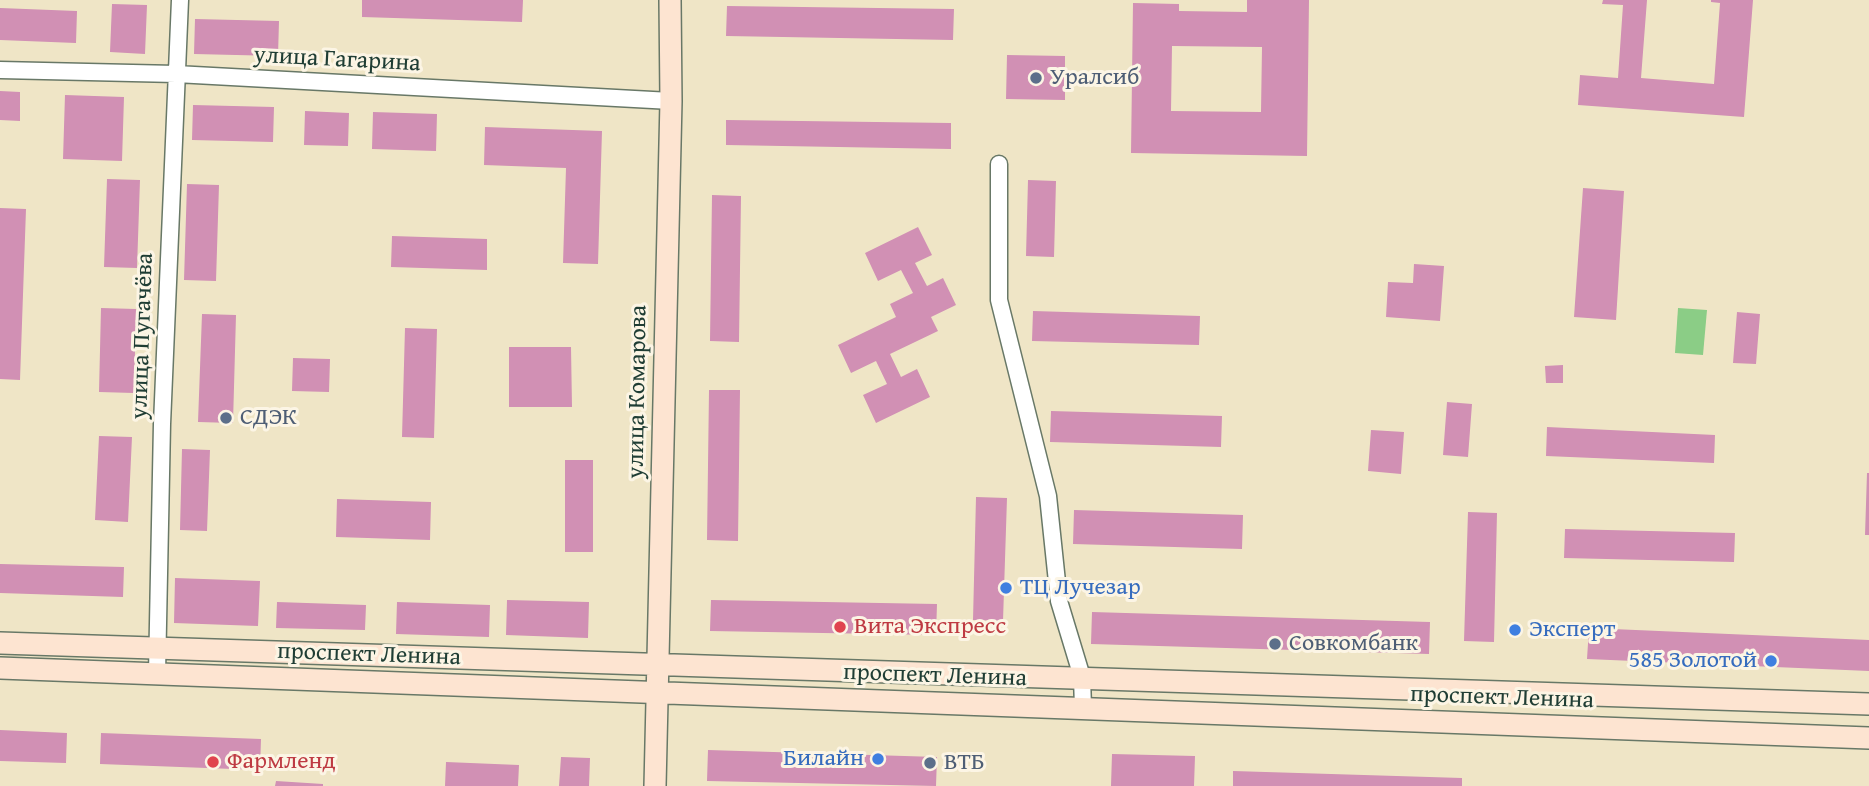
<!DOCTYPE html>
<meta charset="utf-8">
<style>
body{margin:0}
canvas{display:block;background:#efe5c6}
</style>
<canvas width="1869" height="786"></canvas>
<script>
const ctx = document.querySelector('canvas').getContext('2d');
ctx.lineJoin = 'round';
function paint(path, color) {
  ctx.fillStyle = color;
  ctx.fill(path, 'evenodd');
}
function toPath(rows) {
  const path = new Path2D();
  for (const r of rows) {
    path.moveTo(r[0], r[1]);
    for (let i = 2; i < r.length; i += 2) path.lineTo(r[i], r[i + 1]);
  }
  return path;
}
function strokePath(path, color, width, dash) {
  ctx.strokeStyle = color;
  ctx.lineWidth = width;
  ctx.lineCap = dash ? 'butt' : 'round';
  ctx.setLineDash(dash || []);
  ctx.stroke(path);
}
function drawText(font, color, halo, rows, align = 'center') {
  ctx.font = font + ' "Gentium Book Plus",serif';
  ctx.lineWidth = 6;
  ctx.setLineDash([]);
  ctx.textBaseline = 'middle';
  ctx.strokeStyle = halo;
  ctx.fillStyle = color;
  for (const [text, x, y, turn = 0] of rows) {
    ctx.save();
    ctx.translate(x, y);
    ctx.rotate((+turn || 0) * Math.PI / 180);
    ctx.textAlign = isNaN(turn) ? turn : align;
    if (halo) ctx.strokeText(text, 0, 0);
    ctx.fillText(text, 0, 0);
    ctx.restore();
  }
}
const green = toPath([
 [1678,308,1707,310,1703,355,1675,353]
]);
const building = toPath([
 [362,0,523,0,522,22,362,17],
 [1247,0,1309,0,1307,156,1131,153,1133,3,1179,4,1179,11,1247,12],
 [1172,46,1262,47,1261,112,1171,111],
 [1603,0,1647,0,1641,78,1714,84,1720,3,1711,2,1711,0,1753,0,1744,117,1578,105,1580,75,1618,78,1623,5,1602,4],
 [112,4,147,5,145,54,110,52],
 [727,6,954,9,953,40,726,36],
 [0,8,77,11,76,43,0,40],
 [195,19,279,21,278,56,194,54],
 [1007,55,1065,56,1065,100,1006,99],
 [0,91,20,92,20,121,0,120],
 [65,95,124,97,122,161,63,159],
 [193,105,274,107,273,142,192,140],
 [305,111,349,113,348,146,304,145],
 [373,112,437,114,436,151,372,149],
 [726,120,951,123,951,149,726,145],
 [485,127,602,131,598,264,563,263,566,168,484,165],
 [107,179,140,180,137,268,104,267],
 [1028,180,1056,181,1054,257,1026,256],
 [187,184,219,185,216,281,184,280],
 [1583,188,1624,191,1616,320,1574,317],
 [712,195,741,196,739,342,710,341],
 [0,208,26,209,20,380,0,379],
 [918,227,932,255,915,263,927,286,943,278,956,305,931,317,938,331,890,354,901,377,917,369,930,397,876,423,863,395,887,384,876,361,851,373,838,345,896,317,890,304,913,293,901,270,878,281,865,253],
 [392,236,487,239,487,270,391,267],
 [1414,264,1444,266,1440,321,1386,317,1388,282,1413,283],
 [101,308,136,309,134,393,99,392],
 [1033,311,1200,316,1199,345,1032,341],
 [1737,312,1760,314,1756,364,1733,363],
 [202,314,236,315,233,423,198,422],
 [405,328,437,329,434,438,402,437],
 [509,347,571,347,572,407,509,407],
 [293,358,330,359,329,392,292,391],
 [1563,365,1563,383,1546,383,1545,366],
 [709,390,740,390,738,541,707,540],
 [1447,402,1472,404,1468,457,1443,455],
 [1051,411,1222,416,1221,447,1050,442],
 [1547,427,1715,435,1714,463,1546,456],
 [1371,430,1404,432,1401,474,1368,471],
 [99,436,132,437,128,522,95,520],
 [182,449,210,450,207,531,180,530],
 [565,460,593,460,593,552,565,552],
 [1867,473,1869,473,1869,535,1865,535],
 [976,497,1007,498,1003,621,973,620],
 [337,499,431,502,430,540,336,537],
 [1074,510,1243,515,1242,549,1073,544],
 [1468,512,1497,513,1494,642,1464,641],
 [1565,529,1735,533,1734,562,1564,558],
 [0,564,124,567,123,597,0,593],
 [175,578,260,581,258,626,174,623],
 [507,600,589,602,588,638,506,635],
 [711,600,937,604,936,635,710,631],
 [277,602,366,605,365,630,276,628],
 [397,602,490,605,489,637,396,634],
 [1092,612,1430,622,1429,654,1091,644],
 [1589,628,1869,640,1869,671,1587,659],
 [0,730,67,733,66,763,0,761],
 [101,733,261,739,260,770,100,764],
 [708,750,937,757,936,786,707,781],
 [1112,754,1195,756,1194,786,1111,786],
 [561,757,590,758,589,786,559,786],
 [446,762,519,765,518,786,445,786],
 [1233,771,1462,778,1462,786,1233,786],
 [276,781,323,784,323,786,275,786]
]);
const street = toPath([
 [0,70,176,74,671,101],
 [999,164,999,300,1048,496,1059,601,1082,677,1083,708],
 [157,673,162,424,180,0]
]);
const secondary = toPath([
 [0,643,1869,704],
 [0,668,1869,738],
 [655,786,671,101,670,0]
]);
const markers = [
 [1036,78,7,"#5c6f8a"],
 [226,418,7,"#5c6f8a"],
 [1006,588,7,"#3f7fe0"],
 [840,627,7,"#e0444e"],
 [1515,630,7,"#3f7fe0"],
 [1275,644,7,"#5c6f8a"],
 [1771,661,7,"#3f7fe0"],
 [878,759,7,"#3f7fe0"],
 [213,762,7,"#e0444e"],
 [930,763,7,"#5c6f8a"]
];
const streetNames = [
 ["улица Гагарина",337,60,3],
 ["улица Пугачёва",143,336,-88],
 ["улица Комарова",638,392,-89],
 ["проспект Ленина",369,655,2],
 ["проспект Ленина",935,676,2],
 ["проспект Ленина",1502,698,2]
];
const serviceNames = [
 ["Уралсиб",1050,78],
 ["СДЭК",240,418],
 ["Совкомбанк",1289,644],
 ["ВТБ",944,763]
];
const shopNames = [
 ["ТЦ Лучезар",1020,588],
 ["Эксперт",1529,630],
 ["585 Золотой",1757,661,"right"],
 ["Билайн",864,759,"right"]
];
const healthNames = [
 ["Вита Экспресс",854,627],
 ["Фармленд",227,762]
];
paint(green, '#8bcd86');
paint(building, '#d190b4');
strokePath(street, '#687867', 19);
strokePath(secondary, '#687867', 24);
strokePath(street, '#fff', 16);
strokePath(secondary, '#fde4d1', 21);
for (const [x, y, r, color] of markers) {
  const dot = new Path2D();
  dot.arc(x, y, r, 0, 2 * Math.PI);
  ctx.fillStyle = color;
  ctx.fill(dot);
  strokePath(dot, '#fcf5e5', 2.5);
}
drawText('24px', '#1f3d34', '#fcf5e5', streetNames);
drawText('24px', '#4e5e75', '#fcf5e5', serviceNames, 'left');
drawText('24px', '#366cbe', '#fcf5e5', shopNames, 'left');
drawText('24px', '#be3a42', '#fcf5e5', healthNames, 'left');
</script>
